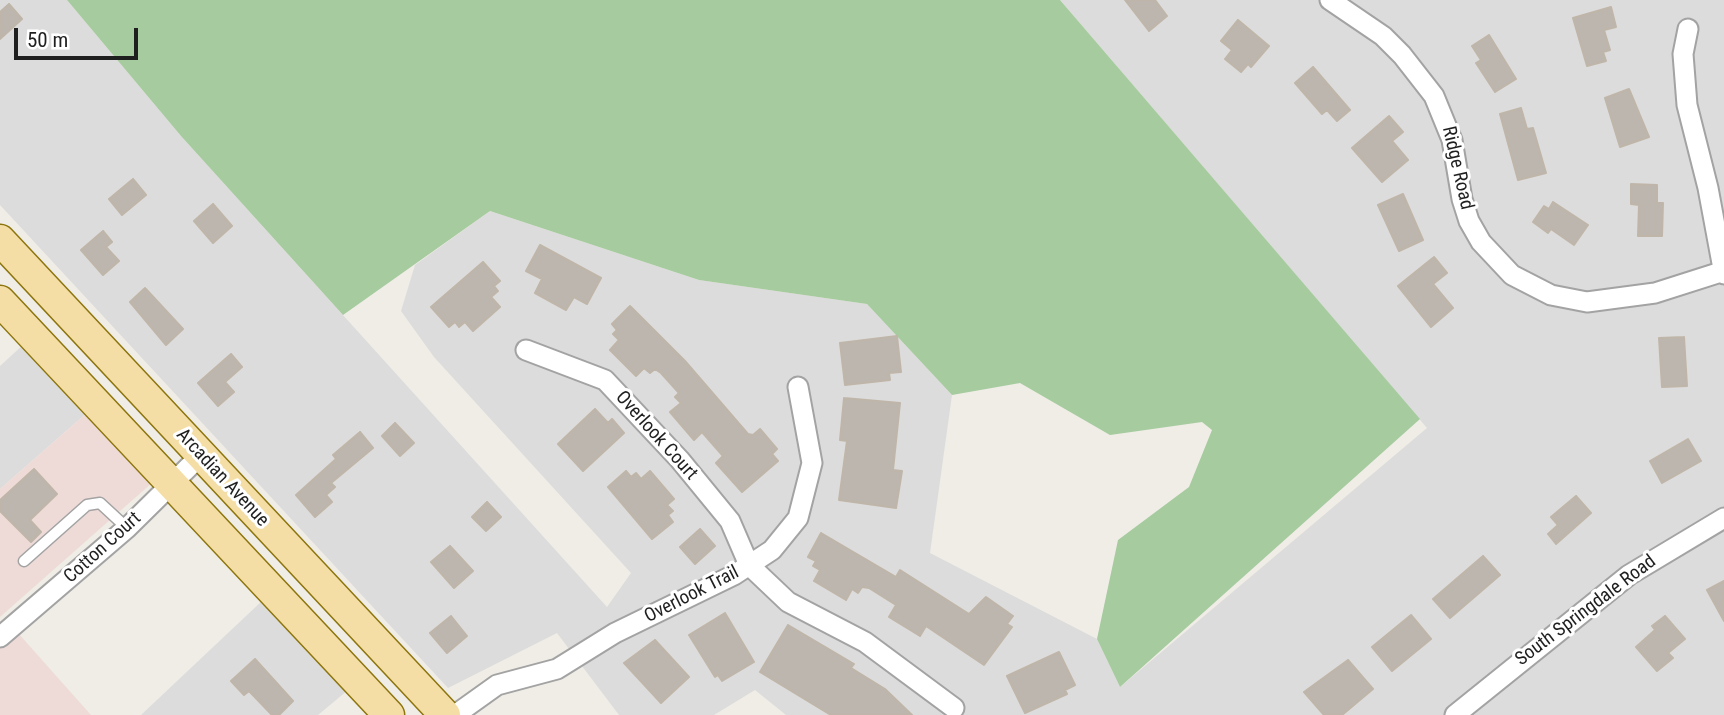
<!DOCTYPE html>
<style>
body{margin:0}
#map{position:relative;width:1724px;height:715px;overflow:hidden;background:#efede6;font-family:"Roboto Condensed",sans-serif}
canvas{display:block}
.scale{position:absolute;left:14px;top:28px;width:124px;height:32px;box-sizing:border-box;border:4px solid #1f1f1f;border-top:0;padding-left:9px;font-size:21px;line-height:24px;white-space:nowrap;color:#1f1f1f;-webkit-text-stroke:5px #fff;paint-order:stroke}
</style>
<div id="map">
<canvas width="1724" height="715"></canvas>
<div class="scale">50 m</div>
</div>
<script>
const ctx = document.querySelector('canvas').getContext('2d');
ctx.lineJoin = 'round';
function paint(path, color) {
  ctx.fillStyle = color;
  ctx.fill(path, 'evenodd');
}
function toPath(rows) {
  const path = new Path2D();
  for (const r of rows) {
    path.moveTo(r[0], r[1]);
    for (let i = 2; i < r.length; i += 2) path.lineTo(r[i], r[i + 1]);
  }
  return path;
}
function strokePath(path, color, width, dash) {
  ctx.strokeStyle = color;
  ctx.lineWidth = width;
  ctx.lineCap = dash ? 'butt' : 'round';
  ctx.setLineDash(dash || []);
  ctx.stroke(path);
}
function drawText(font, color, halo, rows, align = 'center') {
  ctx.font = font + ' "Roboto Condensed",sans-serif';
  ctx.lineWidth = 6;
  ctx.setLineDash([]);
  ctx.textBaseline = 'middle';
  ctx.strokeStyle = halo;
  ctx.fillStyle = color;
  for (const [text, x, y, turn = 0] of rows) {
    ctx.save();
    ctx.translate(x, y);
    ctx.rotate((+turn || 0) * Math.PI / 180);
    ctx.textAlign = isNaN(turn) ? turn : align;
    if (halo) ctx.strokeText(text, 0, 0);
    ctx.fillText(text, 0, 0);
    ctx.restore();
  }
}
const residential = toPath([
 [0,0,67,0,181,136,607,607,631,573,434,357,401,311,415,265,490,211,699,280,867,304,952,395,930,553,1097,639,1120,687,1427,428,1060,0,1724,0,1724,715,786,715,755,690,714,715,619,715,557,633,448,688,0,205],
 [24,344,89,411,0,489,0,366],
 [263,600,348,690,318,715,141,715]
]);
const commercial = toPath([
 [89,411,153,482,0,617,0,489],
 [18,633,91,715,0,715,0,648]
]);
const forest = toPath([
 [67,0,1060,0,1420,419,1120,687,1097,639,1118,540,1189,487,1212,430,1202,422,1110,435,1020,383,952,395,867,304,699,280,490,211,343,315,181,136]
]);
const building = toPath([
 [1125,0,1155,0,1167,16,1149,31,1125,0],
 [9,4,22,19,0,39,0,12,9,4],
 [1611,7,1616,27,1604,30,1610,50,1603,52,1606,61,1587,66,1573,18,1611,7],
 [1238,20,1269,46,1251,67,1248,64,1241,72,1225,59,1232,50,1221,41,1238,20],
 [1489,35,1516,79,1495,92,1476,63,1481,60,1472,46,1489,35],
 [1313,67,1350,110,1337,121,1327,110,1322,114,1295,83,1313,67],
 [1629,89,1649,137,1620,147,1605,98,1629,89],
 [1521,108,1527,129,1533,128,1546,173,1518,180,1500,114,1521,108],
 [1389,116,1403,132,1392,141,1408,160,1382,182,1352,148,1389,116],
 [133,179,146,195,122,215,109,199,133,179],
 [1631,184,1657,185,1657,203,1663,203,1662,236,1638,236,1639,205,1631,204,1631,184],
 [1403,194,1423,240,1399,251,1378,205,1403,194],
 [1553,202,1588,225,1574,245,1551,229,1548,233,1533,222,1544,206,1549,209,1553,202],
 [213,204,232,226,213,243,194,221,213,204],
 [103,231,112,242,106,247,119,261,103,275,81,250,103,231],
 [540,245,601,278,587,304,574,297,566,310,535,293,542,279,526,271,540,245],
 [1434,257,1447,273,1433,284,1453,308,1431,327,1398,286,1434,257],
 [483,262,500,281,494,286,498,291,491,297,500,307,473,331,465,322,459,327,455,322,449,327,431,307,483,262],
 [145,288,183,329,166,345,130,302,145,288],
 [630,306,685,361,748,434,753,435,760,429,777,449,772,454,778,461,742,492,716,463,723,456,702,432,694,440,670,412,681,403,675,397,679,393,661,373,655,369,650,373,644,368,636,376,610,350,619,340,613,334,617,330,612,324,630,306],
 [897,336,901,372,889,373,890,380,845,385,840,343,897,336],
 [1684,337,1687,386,1662,387,1659,338,1684,337],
 [231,354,242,367,225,382,234,392,218,406,198,383,231,354],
 [844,398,900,403,893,470,902,471,896,508,839,500,847,441,840,440,844,398],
 [595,409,608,423,612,419,624,433,583,471,558,444,595,409],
 [395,423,414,443,400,456,382,436,395,423],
 [360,432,373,448,331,483,335,487,326,495,332,502,315,517,296,495,336,459,333,455,360,432],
 [1688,439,1701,461,1662,483,1650,461,1688,439],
 [34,469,57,494,30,520,41,532,31,542,0,511,0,500,34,469],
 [626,471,631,477,636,473,641,479,650,471,674,499,667,505,673,511,668,515,673,522,652,539,608,487,626,471],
 [1576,496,1591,513,1556,544,1548,534,1558,525,1551,517,1576,496],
 [487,502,501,517,486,531,472,517,487,502],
 [700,529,715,546,695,564,680,547,700,529],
 [821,533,896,577,900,570,969,614,986,597,1013,616,1007,624,1012,627,984,665,926,626,920,636,889,617,896,605,869,588,862,587,858,593,852,589,846,600,814,581,820,570,813,566,816,561,808,557,821,533],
 [450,546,473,571,454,588,431,562,450,546],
 [1483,556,1500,575,1450,618,1433,599,1483,556],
 [1724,581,1724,621,1707,590,1724,581],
 [725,613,754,662,722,681,718,675,715,677,689,635,725,613],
 [1411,615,1431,639,1392,671,1372,647,1411,615],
 [451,616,467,636,447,653,430,633,451,616],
 [1665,616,1685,639,1668,653,1673,658,1657,671,1636,647,1655,630,1652,626,1665,616],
 [788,625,854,664,851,668,885,689,912,715,831,715,760,672,788,625],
 [655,640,689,677,661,703,624,663,655,640],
 [1059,652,1075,685,1065,690,1067,694,1025,713,1007,676,1059,652],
 [255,659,293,701,279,715,272,715,249,691,244,695,231,681,255,659],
 [1348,660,1373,689,1342,715,1324,715,1304,692,1348,660]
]);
const lane = toPath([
 [24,561,87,505,100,503,127,528]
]);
const street = toPath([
 [1330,0,1383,36,1402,55,1434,96,1452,140,1462,199,1469,221,1481,242,1512,275,1551,295,1587,302,1655,293,1724,271],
 [1688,29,1683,54,1687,105,1708,188,1724,274],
 [526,350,605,380,680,460,730,521,749,565,788,602,865,642,954,708],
 [0,637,127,528,201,455],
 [455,715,497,685,557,669,615,633,734,575,772,550,798,518,812,463,798,387],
 [1455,715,1629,575,1724,518]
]);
const primary = toPath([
 [0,240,445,715],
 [0,301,389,715]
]);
const streetNames = [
 ["Ridge Road",1457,168,77],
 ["Overlook Court",656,436,48],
 ["Arcadian Avenue",222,478,47],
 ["Cotton Court",103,548,-42],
 ["Overlook Trail",692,595,-27],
 ["South Springdale Road",1586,611,-37]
];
paint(residential, '#dddcdc');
paint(commercial, '#eedbd7');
paint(forest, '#a5cb9e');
paint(building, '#bcb6af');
strokePath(building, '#bfb6a9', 2);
strokePath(lane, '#a3a3a3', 13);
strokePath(street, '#a3a3a3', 23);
strokePath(primary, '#8d750d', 33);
strokePath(lane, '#fff', 10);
strokePath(street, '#fff', 19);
strokePath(primary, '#f4dea6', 30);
drawText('19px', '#1f1f1f', '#fff', streetNames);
</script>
